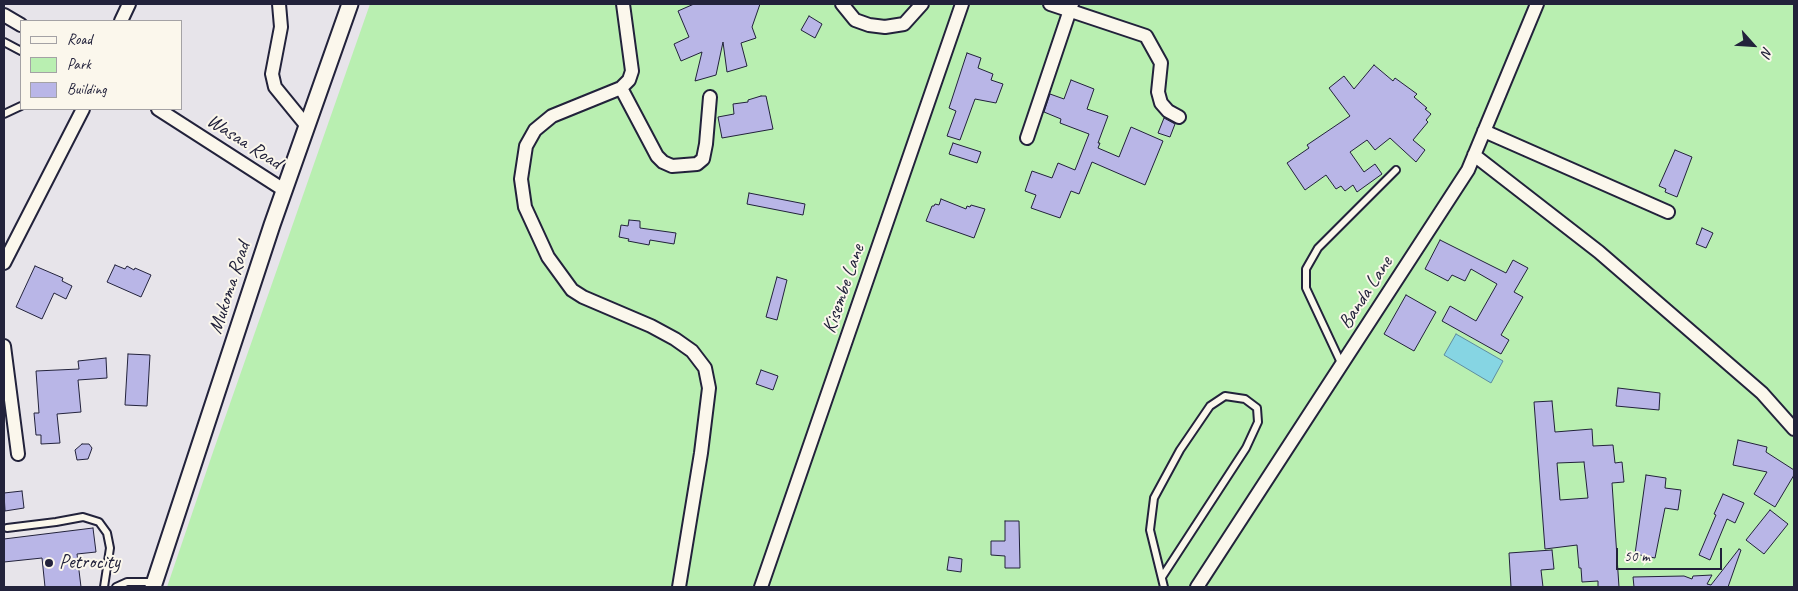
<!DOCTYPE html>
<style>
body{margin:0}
#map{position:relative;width:1798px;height:591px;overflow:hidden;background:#e7e4ea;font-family:Caveat,sans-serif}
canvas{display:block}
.frame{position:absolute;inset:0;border:5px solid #22223b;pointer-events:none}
.legend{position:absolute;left:20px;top:20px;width:162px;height:90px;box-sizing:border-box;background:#fbf7ec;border:1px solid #a4a2a5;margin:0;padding:6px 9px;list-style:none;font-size:15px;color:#22223b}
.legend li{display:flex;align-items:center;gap:10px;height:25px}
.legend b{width:25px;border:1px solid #a4a2a5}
.north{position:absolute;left:1728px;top:20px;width:50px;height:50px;-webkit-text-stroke:4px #fbf7ec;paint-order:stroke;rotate:116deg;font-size:14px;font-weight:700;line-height:20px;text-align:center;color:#22223b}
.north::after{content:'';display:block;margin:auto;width:18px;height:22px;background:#22223b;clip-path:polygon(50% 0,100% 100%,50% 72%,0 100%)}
.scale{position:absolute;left:1616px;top:548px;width:106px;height:22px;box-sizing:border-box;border:2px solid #22223b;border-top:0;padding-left:6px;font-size:15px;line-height:18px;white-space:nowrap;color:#22223b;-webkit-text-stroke:4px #fbf7ec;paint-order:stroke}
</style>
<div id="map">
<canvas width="1798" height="591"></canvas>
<div class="frame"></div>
<ul class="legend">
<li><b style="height:6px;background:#fbf7ec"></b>Road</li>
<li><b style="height:14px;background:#b9efb1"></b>Park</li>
<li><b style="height:14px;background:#b9b6e7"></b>Building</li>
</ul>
<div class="north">N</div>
<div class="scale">50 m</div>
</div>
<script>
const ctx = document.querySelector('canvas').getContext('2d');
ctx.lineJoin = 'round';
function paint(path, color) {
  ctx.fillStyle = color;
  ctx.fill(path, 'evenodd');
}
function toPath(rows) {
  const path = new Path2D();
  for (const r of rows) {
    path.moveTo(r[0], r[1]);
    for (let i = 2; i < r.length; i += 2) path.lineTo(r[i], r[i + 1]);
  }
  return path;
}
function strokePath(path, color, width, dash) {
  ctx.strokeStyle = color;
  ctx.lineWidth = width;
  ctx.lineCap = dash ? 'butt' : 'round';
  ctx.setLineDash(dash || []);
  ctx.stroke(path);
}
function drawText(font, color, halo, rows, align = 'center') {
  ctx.font = font + ' Caveat,sans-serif';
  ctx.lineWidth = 4;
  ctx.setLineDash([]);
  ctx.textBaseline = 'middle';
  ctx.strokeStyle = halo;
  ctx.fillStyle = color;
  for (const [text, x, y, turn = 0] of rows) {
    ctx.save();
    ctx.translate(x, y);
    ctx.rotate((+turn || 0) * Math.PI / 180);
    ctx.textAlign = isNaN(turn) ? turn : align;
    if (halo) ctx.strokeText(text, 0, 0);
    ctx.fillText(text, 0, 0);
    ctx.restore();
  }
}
const green = toPath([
 [370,4,1794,4,1794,587,167,587,213,452]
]);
const water = toPath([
 [1456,334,1503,361,1491,383,1444,355,1456,334]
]);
const building = toPath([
 [694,4,760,4,752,27,756,38,741,43,747,66,727,72,723,42,716,75,695,81,702,52,681,61,674,44,689,37,678,11,694,4],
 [809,16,822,24,815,38,801,30,809,16],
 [967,53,981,58,978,68,993,74,991,80,1003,84,996,103,975,99,960,140,947,136,956,111,949,108,967,53],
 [1374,65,1393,81,1395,78,1417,94,1414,97,1427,108,1425,109,1431,114,1426,120,1428,122,1413,140,1425,150,1416,162,1390,138,1375,150,1367,140,1350,152,1364,172,1375,164,1382,174,1357,192,1353,185,1345,191,1341,186,1336,189,1326,175,1305,190,1287,163,1309,148,1307,145,1350,116,1329,88,1344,76,1354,89,1374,65],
 [1071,80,1094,89,1087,109,1108,116,1098,143,1100,143,1098,148,1119,157,1131,127,1163,141,1145,185,1092,162,1079,194,1071,191,1060,218,1031,208,1036,195,1025,191,1032,171,1052,178,1058,163,1075,170,1089,134,1060,123,1061,119,1044,112,1050,94,1064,99,1071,80],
 [761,96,766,96,773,129,722,138,718,117,734,114,733,104,748,102,748,100,761,96],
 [1164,118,1175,124,1170,137,1158,133,1164,118],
 [953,143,981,152,977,163,949,154,953,143],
 [1675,150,1692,157,1677,197,1665,192,1666,189,1659,186,1675,150],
 [749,193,805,204,803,215,747,204,749,193],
 [941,199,966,209,967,206,970,207,971,205,985,209,974,238,926,221,932,206,934,206,935,204,939,205,941,199],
 [629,220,640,221,640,228,676,233,674,244,650,240,649,245,628,241,629,239,619,237,621,225,628,226,629,220],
 [1702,228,1713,233,1706,248,1696,244,1702,228],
 [1440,240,1506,273,1513,260,1528,268,1514,292,1523,297,1501,335,1509,340,1501,354,1442,321,1450,306,1476,321,1497,284,1471,269,1465,281,1452,275,1448,281,1425,269,1440,240],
 [115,265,125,269,127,266,134,270,135,268,151,275,141,297,107,282,115,265],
 [35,266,63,278,62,281,72,286,66,299,54,293,42,319,16,307,35,266],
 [777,277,787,280,777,320,766,317,777,277],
 [1406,295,1436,312,1414,351,1384,334,1406,295],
 [128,354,150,355,147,406,125,405,128,354],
 [106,358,107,378,78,380,81,412,57,414,60,443,41,444,41,435,36,435,34,413,39,413,36,371,79,369,78,361,106,358],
 [761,370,778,376,773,390,756,384,761,370],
 [1618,388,1660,393,1659,410,1616,406,1618,388],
 [1552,401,1555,432,1592,429,1593,446,1613,445,1615,463,1622,462,1624,482,1612,483,1619,587,1598,587,1598,581,1582,582,1581,568,1579,568,1577,545,1545,549,1534,402,1552,401],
 [1584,462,1588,498,1560,500,1557,463,1584,462],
 [1738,440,1767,447,1766,452,1794,470,1794,475,1775,507,1754,494,1767,472,1733,465,1738,440],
 [82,444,89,444,92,448,91,451,88,459,77,460,75,450,82,444],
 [1646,475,1666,478,1665,488,1681,490,1678,510,1665,508,1655,558,1635,554,1646,475],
 [22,491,24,508,5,511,4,493,22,491],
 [1723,494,1744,503,1735,523,1727,519,1710,560,1699,555,1716,515,1714,514,1723,494],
 [1770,510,1788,524,1764,554,1746,540,1770,510],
 [1005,521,1019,521,1020,568,1005,568,1005,556,991,555,991,541,1005,541,1005,521],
 [93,528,96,552,77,554,81,587,45,587,42,558,4,562,4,539,93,528],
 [1739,549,1741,550,1728,587,1634,587,1633,577,1684,576,1692,579,1693,576,1712,575,1707,584,1711,585,1739,549],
 [1552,550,1554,569,1541,570,1543,587,1511,587,1509,553,1552,550],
 [949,557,962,559,961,572,947,570,949,557]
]);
const service = toPath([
 [4,42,21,51],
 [4,114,21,106],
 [1342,365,1306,288,1306,269,1318,248,1396,170],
 [7,528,56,522,83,517,99,522,107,533,110,548,104,587],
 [1162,577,1246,448,1258,422,1257,408,1245,399,1225,396,1210,406,1180,450,1154,498,1150,530,1164,587],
 [116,587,127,582,153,582]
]);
const minor = toPath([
 [279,4,281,27,272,74,275,87,306,125],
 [623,4,632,71,629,80,621,88,552,116,535,130,526,146,521,179,525,207,548,257,572,290,583,297,651,326,675,339,692,351,705,368,709,388,701,453,679,587],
 [842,4,855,20,869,25,885,27,904,24,922,4],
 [1050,4,1146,36,1161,63,1158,92,1161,103,1168,111,1179,117],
 [4,15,21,25],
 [121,21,129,4],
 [621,88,657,156,663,162,672,166,697,164,703,159,706,144,710,97],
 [158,109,284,190],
 [1484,131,1668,212],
 [1027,138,1072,4],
 [1474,155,1599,252,1762,393,1794,429],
 [4,263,83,109],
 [4,346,18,454],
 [761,587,962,4],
 [1197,587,1468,170,1537,4]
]);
const tertiary = toPath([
 [153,587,272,225,350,4]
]);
const markers = [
 [49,563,5,"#22223b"]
];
const streetNames = [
 ["Wasaa Road",244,142,33],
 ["Mukoma Road",230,288,-72],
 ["Kisembe Lane",844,289,-71],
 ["Banda Lane",1366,293,-57]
];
const poiNames = [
 ["Petrocity",59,563]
];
paint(green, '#b9efb1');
paint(water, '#86d5e3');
strokePath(water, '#5e8da0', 1);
paint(building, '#b9b6e7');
strokePath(building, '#22223b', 1);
strokePath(service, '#22223b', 10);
strokePath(minor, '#22223b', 16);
strokePath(tertiary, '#22223b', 19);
strokePath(service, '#fbf7ec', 6);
strokePath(minor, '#fbf7ec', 12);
strokePath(tertiary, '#fbf7ec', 15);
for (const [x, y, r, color] of markers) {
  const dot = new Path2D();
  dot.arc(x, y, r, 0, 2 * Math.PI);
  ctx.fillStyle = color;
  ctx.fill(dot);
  strokePath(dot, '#fbf7ec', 2);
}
drawText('20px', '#22223b', '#fbf7ec', streetNames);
drawText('20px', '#22223b', '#fbf7ec', poiNames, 'left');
</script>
